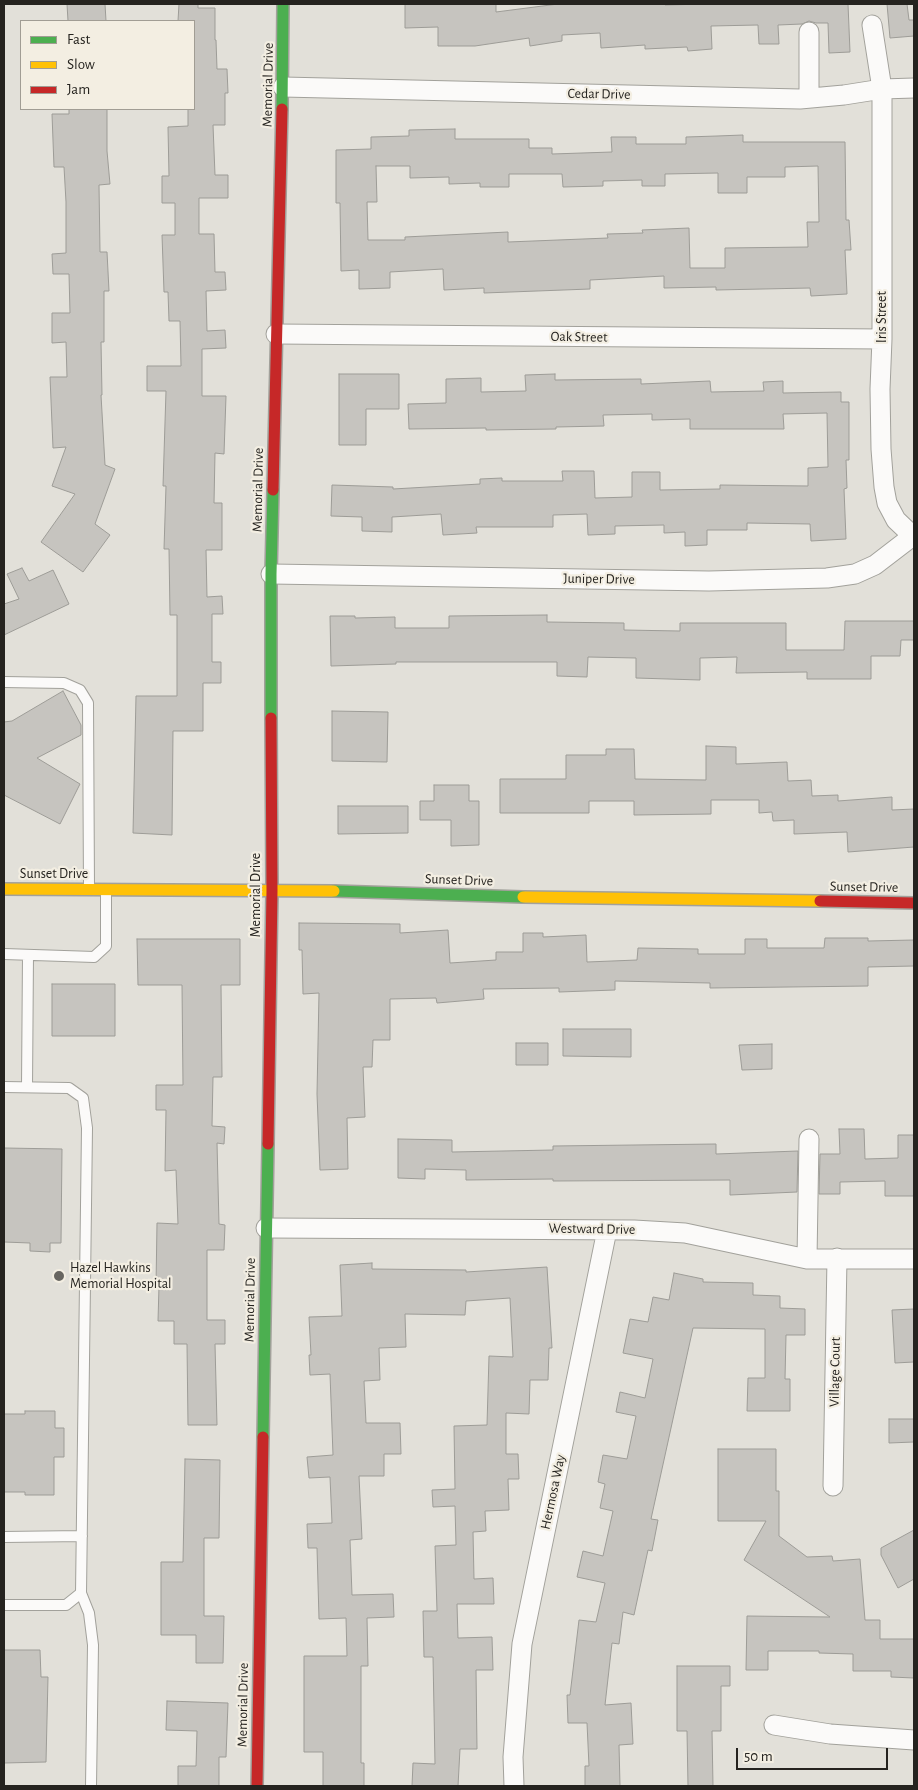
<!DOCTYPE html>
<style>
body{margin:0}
#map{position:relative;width:918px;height:1790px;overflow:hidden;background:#e2e0d9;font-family:"Alegreya Sans",sans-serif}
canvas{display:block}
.frame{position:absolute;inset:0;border:5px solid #25231f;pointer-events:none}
.legend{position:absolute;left:20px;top:20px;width:175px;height:90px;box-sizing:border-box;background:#f3eee2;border:1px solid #a19d94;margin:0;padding:6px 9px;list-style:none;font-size:15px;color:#25231f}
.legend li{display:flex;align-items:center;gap:10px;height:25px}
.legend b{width:25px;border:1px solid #a19d94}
.scale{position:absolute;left:736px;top:1748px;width:152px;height:22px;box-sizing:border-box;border:2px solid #25231f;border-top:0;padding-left:6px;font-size:15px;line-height:18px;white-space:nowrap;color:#25231f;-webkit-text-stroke:4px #f3eee2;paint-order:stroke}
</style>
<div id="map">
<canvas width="918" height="1790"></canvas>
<div class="frame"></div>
<ul class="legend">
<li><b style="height:6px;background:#4caf50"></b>Fast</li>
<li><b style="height:6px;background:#ffc107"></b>Slow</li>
<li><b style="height:6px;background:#c62828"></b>Jam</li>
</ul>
<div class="scale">50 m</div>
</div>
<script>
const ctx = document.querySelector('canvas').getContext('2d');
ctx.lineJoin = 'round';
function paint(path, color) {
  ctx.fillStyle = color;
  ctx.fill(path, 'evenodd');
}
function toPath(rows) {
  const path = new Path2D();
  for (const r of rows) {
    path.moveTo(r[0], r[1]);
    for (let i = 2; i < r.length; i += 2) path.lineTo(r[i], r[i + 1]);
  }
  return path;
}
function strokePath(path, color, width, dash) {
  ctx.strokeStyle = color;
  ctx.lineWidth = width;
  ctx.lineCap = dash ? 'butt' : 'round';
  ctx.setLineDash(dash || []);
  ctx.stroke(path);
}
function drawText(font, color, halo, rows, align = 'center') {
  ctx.font = font + ' "Alegreya Sans",sans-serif';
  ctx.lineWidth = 4.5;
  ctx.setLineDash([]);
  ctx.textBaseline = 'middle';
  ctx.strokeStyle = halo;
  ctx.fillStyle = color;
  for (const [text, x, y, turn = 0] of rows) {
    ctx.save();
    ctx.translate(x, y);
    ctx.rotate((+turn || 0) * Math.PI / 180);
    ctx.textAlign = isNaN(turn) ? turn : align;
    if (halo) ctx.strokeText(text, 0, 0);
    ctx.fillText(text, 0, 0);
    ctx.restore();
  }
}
const building = toPath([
 [67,4,105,4,106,21,68,21,67,4],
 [179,4,198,4,198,8,215,8,215,40,216,40,217,69,227,69,228,93,225,93,225,125,213,125,215,175,228,175,228,198,199,198,199,234,214,234,215,272,225,272,226,290,206,291,207,331,225,330,226,348,202,349,202,396,226,396,224,454,215,453,214,503,222,503,222,550,206,550,207,597,222,596,223,614,212,614,212,662,221,662,221,683,203,683,203,731,173,731,172,835,133,833,136,696,177,696,177,615,170,615,169,549,164,549,166,486,163,486,166,391,147,391,147,366,181,366,180,321,169,321,168,292,164,292,162,235,175,235,175,203,162,203,162,176,169,176,168,127,188,126,188,109,194,109,194,21,178,21,179,4],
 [405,4,496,4,496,12,558,4,665,4,665,5,706,4,848,4,850,52,829,53,828,23,816,23,809,21,802,24,778,25,779,44,759,44,758,25,711,26,712,49,688,51,687,47,645,49,645,45,601,48,600,33,562,35,562,41,530,46,529,38,475,46,438,46,438,27,405,28,405,4],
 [887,4,907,4,909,20,914,20,914,36,890,38,887,4],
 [69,109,107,109,107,151,110,184,99,185,100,252,107,252,109,291,104,291,104,342,101,342,102,395,101,395,105,465,115,469,95,524,110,535,83,572,41,542,75,494,52,486,66,447,53,448,50,377,67,377,66,342,52,343,52,313,70,313,69,274,53,274,52,254,66,253,66,202,64,167,54,167,52,114,69,114,69,109],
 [455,129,455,139,529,139,529,148,552,148,552,154,612,152,611,137,636,137,636,144,686,144,686,137,717,136,743,135,743,142,845,142,846,220,849,220,851,250,845,250,847,294,811,296,810,288,716,290,716,287,664,288,664,276,590,280,590,289,484,293,484,288,444,290,443,269,390,272,390,288,359,289,359,270,341,271,340,203,336,203,336,150,371,149,371,137,409,136,409,130,455,129],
 [376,166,410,166,410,178,449,177,449,184,480,183,480,187,509,187,509,174,562,174,563,187,603,186,603,181,642,180,642,186,665,186,665,174,718,173,718,193,747,193,747,177,785,177,785,167,818,166,819,222,807,222,808,247,725,248,725,268,690,268,689,228,642,230,643,233,607,234,608,238,508,242,508,232,405,237,405,240,368,240,367,202,377,202,376,166],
 [339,374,399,374,399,409,366,409,366,445,339,445,339,374],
 [555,374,555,380,641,379,641,384,710,381,711,392,764,391,763,382,783,381,783,393,841,392,841,402,849,402,849,460,846,460,847,488,844,489,846,539,811,541,810,524,747,523,747,530,707,530,707,545,685,546,685,532,664,533,664,525,615,526,615,534,588,535,587,514,553,515,553,527,476,527,477,533,443,535,441,514,392,517,392,532,362,531,362,517,331,516,332,485,393,487,393,489,480,484,480,479,502,478,502,481,563,481,562,471,594,471,595,498,632,497,632,472,660,472,660,490,720,489,720,485,808,486,808,468,828,467,827,413,783,414,784,429,690,429,690,419,652,420,652,414,603,415,604,426,556,427,556,429,486,430,486,428,409,429,408,404,446,403,446,379,481,378,481,392,526,391,525,375,555,374],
 [22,568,29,581,53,570,69,604,4,635,4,604,19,599,7,574,22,568],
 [547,615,547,622,624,623,624,630,680,631,680,623,786,623,786,650,844,650,845,621,914,621,914,640,901,640,900,656,871,656,871,679,807,679,807,672,736,673,737,657,700,658,700,680,636,678,636,658,588,657,587,677,557,676,557,662,396,662,396,664,331,666,330,616,355,616,355,618,395,617,395,628,449,628,449,616,547,615],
 [63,691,81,725,81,735,37,758,80,784,60,824,4,795,4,722,12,721,63,691],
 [332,711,388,712,387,762,332,761,332,711],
 [706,746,736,747,736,764,787,762,788,781,811,780,812,796,838,795,838,801,892,797,892,810,914,809,914,847,848,852,847,832,794,834,794,820,773,821,772,812,759,813,759,800,711,800,711,814,634,815,634,801,589,801,589,813,500,813,500,779,566,779,566,755,606,755,606,749,634,749,635,779,706,780,706,746],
 [434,785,469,785,469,801,479,801,479,845,451,846,451,820,420,820,420,801,434,801,434,785],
 [338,806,408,806,408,833,338,834,338,806],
 [299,923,400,924,400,933,448,930,450,963,496,960,496,952,523,952,523,933,543,933,543,937,586,935,587,962,637,960,638,948,698,949,698,954,745,954,745,939,767,939,767,948,824,948,825,938,868,938,868,941,914,940,914,966,868,967,868,986,710,988,710,983,615,981,615,990,559,992,559,988,483,989,484,999,437,1003,436,998,390,999,390,1040,373,1040,372,1067,363,1067,365,1117,347,1118,348,1169,320,1170,317,1094,319,993,303,994,302,950,299,950,299,923],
 [137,939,240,939,240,985,221,985,222,1077,213,1077,212,1126,225,1127,224,1144,217,1143,219,1224,225,1225,224,1250,207,1250,207,1320,225,1320,225,1344,215,1344,217,1425,188,1425,187,1344,174,1344,174,1321,158,1321,159,1286,156,1286,157,1223,178,1224,176,1170,165,1171,166,1110,156,1110,156,1085,183,1085,182,985,138,985,137,939],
 [52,984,115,984,115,1036,52,1036,52,984],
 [563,1029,631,1029,631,1057,563,1056,563,1029],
 [516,1043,548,1043,548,1065,516,1065,516,1043],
 [772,1044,772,1069,742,1070,739,1045,772,1044],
 [839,1129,864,1129,865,1159,898,1158,898,1135,914,1135,914,1196,885,1196,885,1181,840,1182,840,1194,819,1194,820,1154,840,1154,839,1129],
 [398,1139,452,1140,452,1152,553,1150,553,1146,716,1144,716,1154,798,1151,797,1192,730,1195,730,1180,553,1181,553,1179,466,1180,466,1170,425,1169,425,1179,398,1178,398,1139],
 [4,1148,62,1149,61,1243,50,1243,50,1252,30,1251,30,1243,4,1242,4,1148],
 [372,1263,372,1269,466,1270,466,1272,547,1267,552,1348,549,1348,548,1380,530,1380,529,1414,506,1413,506,1454,518,1454,519,1479,508,1479,509,1510,485,1511,486,1531,473,1532,474,1579,493,1578,494,1604,457,1604,458,1638,492,1637,493,1670,476,1670,477,1749,460,1749,458,1786,412,1786,413,1763,435,1764,433,1657,424,1657,423,1611,437,1611,435,1546,456,1545,455,1506,433,1507,432,1490,455,1489,454,1426,487,1425,489,1356,513,1357,510,1298,466,1301,465,1315,405,1314,406,1347,379,1348,380,1380,364,1381,366,1423,400,1423,401,1454,384,1454,384,1476,359,1476,362,1539,350,1540,352,1595,393,1594,394,1617,367,1618,368,1666,361,1666,361,1763,364,1763,364,1786,323,1786,323,1752,304,1752,304,1656,347,1656,346,1618,319,1619,317,1548,308,1548,307,1524,332,1523,330,1477,309,1478,307,1457,333,1455,330,1374,310,1375,309,1355,311,1355,309,1317,342,1316,340,1265,372,1263],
 [674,1273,703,1279,703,1282,753,1283,753,1295,780,1296,780,1308,805,1309,805,1335,786,1335,785,1379,790,1379,790,1411,747,1411,748,1378,765,1378,765,1329,693,1328,651,1519,658,1520,652,1551,648,1550,634,1615,623,1612,619,1644,612,1643,605,1705,631,1703,633,1744,619,1745,620,1786,585,1786,585,1766,589,1766,587,1723,568,1723,567,1695,570,1695,579,1620,596,1622,605,1583,577,1577,583,1551,603,1556,613,1511,600,1508,605,1484,598,1482,603,1455,627,1459,636,1416,616,1412,620,1392,645,1398,653,1359,623,1353,630,1319,648,1322,653,1297,669,1300,674,1273],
 [914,1309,914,1362,895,1363,892,1310,914,1309],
 [25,1411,55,1411,55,1428,64,1428,64,1457,54,1457,54,1495,25,1495,25,1492,4,1492,4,1414,25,1414,25,1411],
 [889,1419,914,1419,914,1442,889,1443,889,1419],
 [718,1449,776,1449,776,1491,779,1491,779,1536,807,1557,832,1556,833,1561,860,1559,865,1620,880,1620,880,1639,914,1639,914,1678,891,1677,891,1671,853,1671,853,1654,819,1653,819,1651,768,1651,768,1670,746,1670,747,1616,830,1617,744,1560,766,1521,718,1521,718,1449],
 [185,1459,220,1460,219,1538,204,1538,204,1616,224,1616,223,1663,196,1663,196,1635,161,1635,161,1562,183,1562,185,1459],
 [914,1530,914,1579,898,1588,881,1555,881,1548,914,1530],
 [4,1650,40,1650,41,1677,48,1677,46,1762,4,1763,4,1650],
 [677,1666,730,1666,730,1686,721,1686,721,1731,712,1731,713,1786,688,1786,687,1731,677,1731,677,1666],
 [167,1701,228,1703,226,1757,219,1757,219,1786,178,1786,178,1766,196,1766,197,1731,166,1730,167,1701]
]);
const lane = toPath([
 [4,682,64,683,80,690,88,703,89,889],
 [4,954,94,957,106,946,106,890],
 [4,1087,69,1088,83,1098,87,1128,81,1593,89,1613,93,1645,91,1786],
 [27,1087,28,955],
 [4,1537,82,1536],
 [4,1605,66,1605,81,1593]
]);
const street = toPath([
 [872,25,882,89,882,339,880,389,881,449,884,487,887,503,896,520,913,536],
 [809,32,809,98],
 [283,87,800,99,844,95,882,89,914,88],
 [276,334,882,339],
 [271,574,709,581,827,578,855,574,875,565,914,535],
 [266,1228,634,1230,685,1233,807,1259,914,1259],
 [807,1259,809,1139],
 [833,1486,837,1258],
 [774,1725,830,1734,914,1740],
 [514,1786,513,1757,522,1644,607,1230]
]);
const fast = toPath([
 [282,109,283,4],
 [271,718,271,574,273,490],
 [334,891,523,897],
 [263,1437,268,1144]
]);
const slow = toPath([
 [4,889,334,891],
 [523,897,820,901]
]);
const jam = toPath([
 [273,490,282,109],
 [820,901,914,903],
 [268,1144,272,891,271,718],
 [257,1786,263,1437]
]);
const markers = [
 [59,1276,6,"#676560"]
];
const streetNames = [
 ["Memorial Drive",268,85,-89],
 ["Cedar Drive",599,94,1],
 ["Iris Street",882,317,-90],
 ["Oak Street",579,337,1],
 ["Memorial Drive",258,490,-89],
 ["Juniper Drive",599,579,1],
 ["Sunset Drive",54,874],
 ["Sunset Drive",459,880,2],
 ["Sunset Drive",864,887,1],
 ["Memorial Drive",256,895,-90],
 ["Westward Drive",592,1229,1],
 ["Memorial Drive",250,1300,-89],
 ["Village Court",835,1372,-89],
 ["Hermosa Way",553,1492,-78],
 ["Memorial Drive",243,1705,-89]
];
const poiNames = [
 ["Hazel Hawkins",70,1268],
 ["Memorial Hospital",70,1284]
];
paint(building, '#c6c4bf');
strokePath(building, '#9d9c97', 1);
strokePath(lane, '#a2a19b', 12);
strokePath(street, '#a2a19b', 21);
strokePath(fast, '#a2a19b', 14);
strokePath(slow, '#a2a19b', 14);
strokePath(jam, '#a2a19b', 14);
strokePath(lane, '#fbfaf9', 10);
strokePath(street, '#fbfaf9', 19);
strokePath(fast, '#4caf50', 11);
strokePath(slow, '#ffc107', 11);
strokePath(jam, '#c62828', 11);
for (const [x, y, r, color] of markers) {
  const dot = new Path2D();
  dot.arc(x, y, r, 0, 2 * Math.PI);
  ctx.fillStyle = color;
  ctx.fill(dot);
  strokePath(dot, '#f3eee2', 2);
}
drawText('14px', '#25231f', '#f3eee2', streetNames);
drawText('14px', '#25231f', '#f3eee2', poiNames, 'left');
</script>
